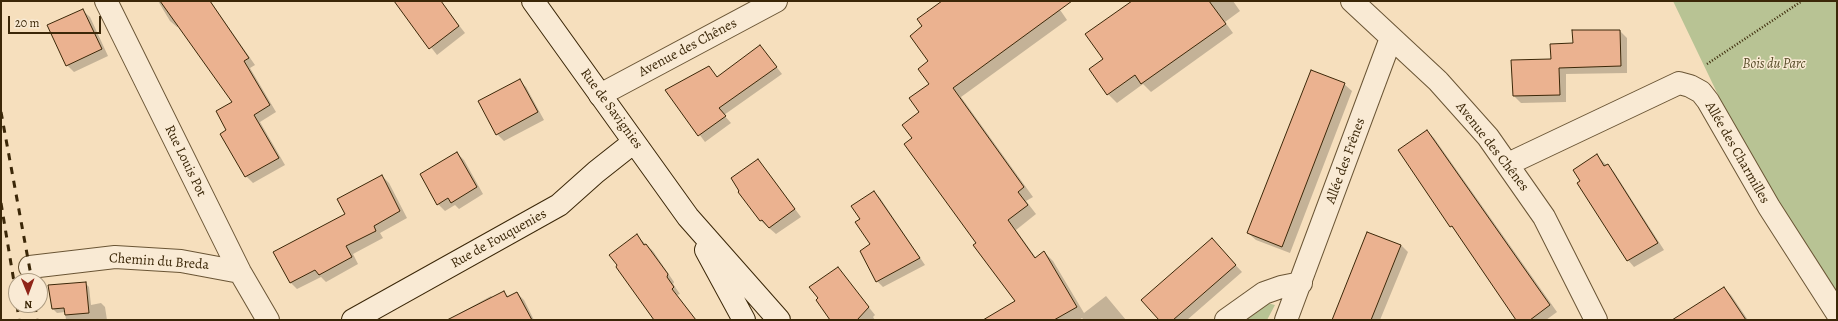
<!DOCTYPE html>
<meta charset="utf-8">
<style>
body{margin:0}
#map{position:relative;width:1838px;height:321px;overflow:hidden;background:#f6dfbd;font-family:Alegreya,serif}
canvas{display:block}
.frame{position:absolute;inset:0;border:2px solid #3b2708;pointer-events:none}
.north{position:absolute;left:8px;top:273px;width:40px;height:40px;box-sizing:border-box;background:#f9ead4;border:1px solid #ad9c82;border-radius:50%;rotate:179deg;font-size:11px;font-weight:700;line-height:16px;text-align:center;color:#3b2708}
.north::after{content:'';display:block;margin:auto;width:14px;height:18px;background:#8f2418;clip-path:polygon(50% 0,100% 100%,50% 72%,0 100%)}
.scale{position:absolute;left:8px;top:16px;width:93px;height:18px;box-sizing:border-box;border:2px solid #3b2708;border-top:0;padding-left:5px;font-size:12px;line-height:14px;white-space:nowrap;color:#3b2708;-webkit-text-stroke:3px #f9ead4;paint-order:stroke}
</style>
<div id="map">
<canvas width="1838" height="321"></canvas>
<div class="frame"></div>
<div class="north">N</div>
<div class="scale">20 m</div>
</div>
<script>
const ctx = document.querySelector('canvas').getContext('2d');
ctx.lineJoin = 'round';
function paint(path, color) {
  ctx.fillStyle = color;
  ctx.fill(path, 'evenodd');
}
function toPath(rows) {
  const path = new Path2D();
  for (const r of rows) {
    path.moveTo(r[0], r[1]);
    for (let i = 2; i < r.length; i += 2) path.lineTo(r[i], r[i + 1]);
  }
  return path;
}
function strokePath(path, color, width, dash) {
  ctx.strokeStyle = color;
  ctx.lineWidth = width;
  ctx.lineCap = dash ? 'butt' : 'round';
  ctx.setLineDash(dash || []);
  ctx.stroke(path);
}
function drawText(font, color, halo, rows, align = 'center') {
  ctx.font = font + ' Alegreya,serif';
  ctx.lineWidth = 3;
  ctx.setLineDash([]);
  ctx.textBaseline = 'middle';
  ctx.strokeStyle = halo;
  ctx.fillStyle = color;
  for (const [text, x, y, turn = 0] of rows) {
    ctx.save();
    ctx.translate(x, y);
    ctx.rotate((+turn || 0) * Math.PI / 180);
    ctx.textAlign = isNaN(turn) ? turn : align;
    if (halo) ctx.strokeText(text, 0, 0);
    ctx.fillText(text, 0, 0);
    ctx.restore();
  }
}
const green = toPath([
 [1673,1,1837,1,1837,320,1768,199],
 [1263,302,1275,305,1267,320,1243,320]
]);
const shadow = toPath([
 [158,1,210,1,213,5,255,65,250,68,276,112,260,122,285,165,253,183,246,176,227,131,234,102,179,26,177,27,170,21],
 [395,1,440,1,465,33,437,55],
 [944,1,1054,1,1067,20,961,97,1033,197,1026,201,1036,214,1016,230,1036,258,1044,252,1053,261,1084,313,1106,296,1126,320,1084,320,1082,318,1079,320,1011,320,1016,302,977,243,913,138,931,85,930,61,924,26],
 [1134,1,1233,1,1240,11,1225,22,1233,33,1151,92,1143,84,1117,103,1108,94,1104,59],
 [82,10,90,17,108,56,74,72,67,65],
 [1620,31,1627,38,1627,73,1566,74,1566,102,1521,103,1514,96,1552,60,1574,44],
 [760,46,782,74,724,115,731,123,705,142,667,91,709,68,718,78],
 [519,80,526,87,544,120,504,141,497,134,479,101],
 [1344,84,1352,91,1290,253,1256,240,1248,233],
 [1427,131,1434,138,1557,312,1546,320,1518,320,1399,151],
 [457,153,464,160,483,194,459,209,455,205,445,211,438,204],
 [1597,156,1614,172,1664,250,1634,267,1628,260],
 [758,160,801,217,776,234,761,221,739,192],
 [382,176,389,183,407,218,380,233,383,238,353,254,358,264,326,282,321,277,297,289,290,282],
 [874,192,880,198,925,265,883,287,877,281,871,244,861,219],
 [1367,233,1401,245,1408,252,1380,320,1333,320],
 [637,236,653,251,674,282,673,284,680,294,677,295,696,320,662,320],
 [1219,247,1242,272,1187,320,1160,320],
 [838,268,875,315,873,317,875,320,832,320],
 [85,283,89,287,91,305,101,303,105,307,107,320,66,320,65,312,57,313,53,309],
 [1724,288,1731,295,1748,320,1701,320],
 [504,293,509,297,517,293,524,300,534,320,453,320,461,316,460,313,491,296,493,298]
]);
const building = toPath([
 [160,1,210,1,249,58,244,61,270,105,254,115,279,158,245,177,220,134,226,130,216,111,232,102,160,1],
 [394,1,441,1,459,26,429,49,394,1],
 [942,1,1072,1,953,88,1024,187,1018,192,1028,205,1008,220,1035,258,1044,251,1077,307,1054,320,983,320,1015,301,973,245,976,243,904,144,912,138,902,125,919,112,909,98,929,84,918,69,928,61,910,36,922,26,917,19,942,1],
 [1132,1,1209,1,1226,24,1141,84,1135,75,1107,95,1089,69,1103,59,1085,34,1132,1],
 [83,9,102,49,66,66,47,25,83,9],
 [1572,30,1620,30,1621,66,1559,68,1560,95,1513,96,1511,60,1551,59,1550,44,1573,43,1572,30],
 [760,45,777,67,719,108,726,116,698,136,665,90,709,66,717,77,760,45],
 [1311,70,1345,83,1282,247,1247,233,1311,70],
 [520,79,538,112,496,135,478,101,520,79],
 [1427,130,1550,305,1530,320,1516,320,1452,226,1450,227,1398,150,1427,130],
 [457,152,477,187,451,203,448,198,437,205,420,174,457,152],
 [1597,154,1604,166,1608,164,1658,243,1627,261,1577,183,1580,181,1573,170,1597,154],
 [758,159,795,209,769,228,762,220,760,221,738,192,739,191,731,178,758,159],
 [382,175,400,211,374,226,376,231,346,246,352,257,319,275,315,270,290,283,273,252,345,214,337,199,382,175],
 [874,191,920,258,876,282,860,251,870,244,855,222,860,219,851,206,874,191],
 [1367,232,1401,245,1371,320,1332,320,1367,232],
 [637,234,644,245,646,244,668,274,667,277,674,287,672,289,696,320,654,320,616,267,617,265,609,255,637,234],
 [1212,238,1236,265,1173,320,1159,320,1141,300,1212,238],
 [838,267,869,307,857,320,830,320,816,300,818,298,809,287,838,267],
 [86,282,89,313,65,315,64,308,52,309,48,285,86,282],
 [1724,287,1746,320,1672,320,1724,287],
 [504,291,507,297,517,292,532,320,447,320,504,291]
]);
const path = toPath([
 [1707,64,1802,1]
]);
const street = toPath([
 [106,1,240,272,268,320],
 [1352,1,1438,81,1488,137,1544,217,1596,320],
 [600,95,776,1],
 [1508,164,1679,83,1690,86,1701,92,1708,101,1769,207,1837,313],
 [30,267,115,257,181,261,240,272],
 [1226,320,1264,293,1281,287,1301,283],
 [1286,320,1391,38]
]);
const secondary = toPath([
 [533,1,688,217,779,320],
 [706,250,744,320],
 [353,320,559,205,596,172,634,142]
]);
const rail = toPath([
 [1,112,32,281],
 [1,203,16,294],
 [17,305,19,320],
 [35,305,37,320]
]);
const streetNames = [
 ["Avenue des Chênes",688,48,-28],
 ["Rue de Savignies",611,109,54],
 ["Avenue des Chênes",1492,147,52],
 ["Allée des Charmilles",1737,153,60],
 ["Rue Louis Pot",185,161,64],
 ["Allée des Frênes",1346,161,-70],
 ["Rue de Fouquenies",499,239,-29],
 ["Chemin du Breda",159,262,4]
];
const parkNames = [
 ["Bois du Parc",1774,65]
];
paint(green, '#b8c394');
paint(shadow, '#0003');
paint(building, '#ebb290');
strokePath(building, '#3b2708', 1);
strokePath(street, '#6a5535', 24);
strokePath(secondary, '#3b2708', 24);
strokePath(path, '#3b2708', 2.5, [1, 2]);
strokePath(street, '#f9ead4', 22);
strokePath(secondary, '#f9ead4', 22);
strokePath(rail, '#3b2708', 3, [7, 7]);
drawText('14px', '#3b2708', '#f9ead4', streetNames);
drawText('italic 14px', '#5a4e2b', '#f9ead4', parkNames);
</script>
